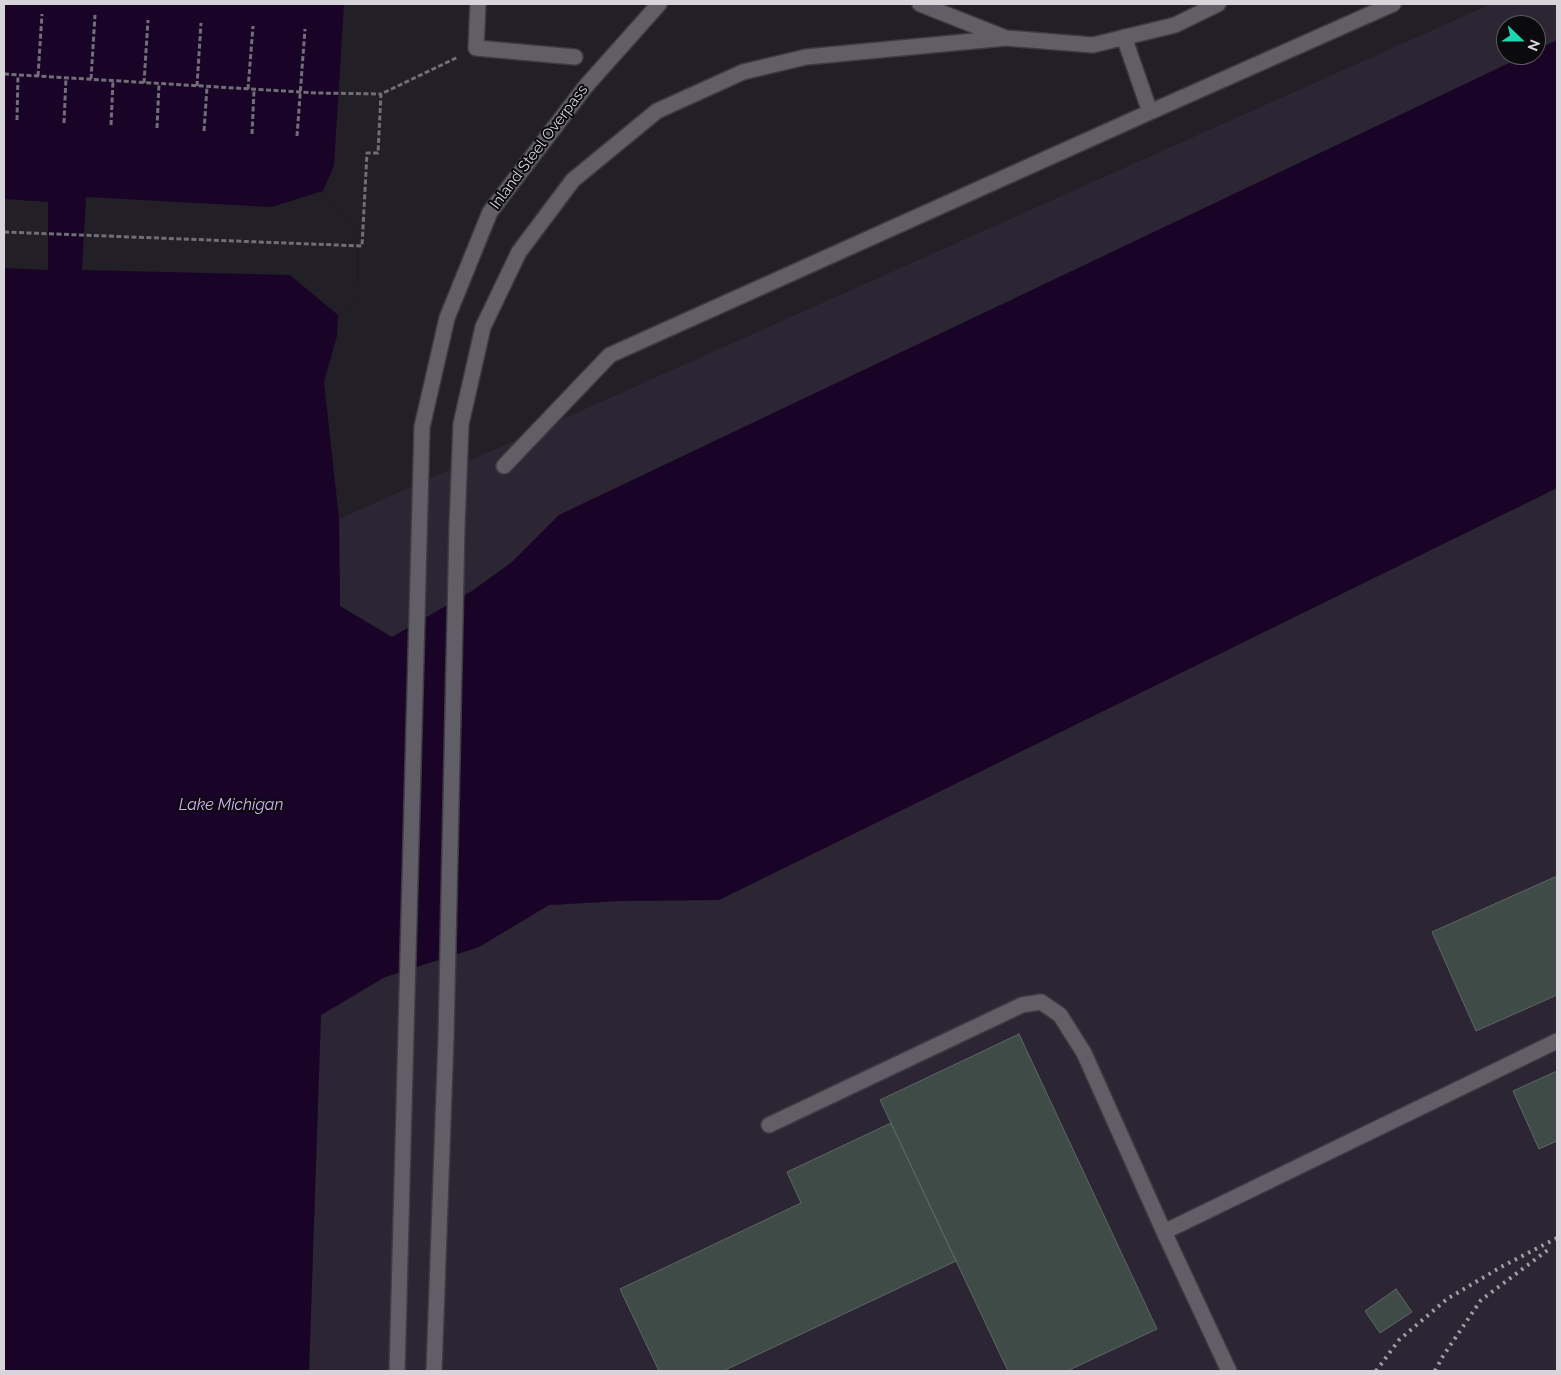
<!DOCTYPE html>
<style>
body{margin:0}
#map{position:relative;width:1561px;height:1375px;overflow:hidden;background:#231f27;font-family:Raleway,sans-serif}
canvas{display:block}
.frame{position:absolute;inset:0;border:5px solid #d7d5da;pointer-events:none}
.north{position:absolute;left:1496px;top:15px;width:50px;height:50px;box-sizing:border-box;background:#0b0a0d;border:1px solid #5d5b5f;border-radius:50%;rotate:112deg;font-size:14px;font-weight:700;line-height:20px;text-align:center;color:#d7d5da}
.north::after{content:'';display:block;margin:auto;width:18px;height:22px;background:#1cd5b1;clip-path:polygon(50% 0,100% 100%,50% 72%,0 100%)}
</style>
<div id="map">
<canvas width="1561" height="1375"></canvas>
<div class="frame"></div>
<div class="north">N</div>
</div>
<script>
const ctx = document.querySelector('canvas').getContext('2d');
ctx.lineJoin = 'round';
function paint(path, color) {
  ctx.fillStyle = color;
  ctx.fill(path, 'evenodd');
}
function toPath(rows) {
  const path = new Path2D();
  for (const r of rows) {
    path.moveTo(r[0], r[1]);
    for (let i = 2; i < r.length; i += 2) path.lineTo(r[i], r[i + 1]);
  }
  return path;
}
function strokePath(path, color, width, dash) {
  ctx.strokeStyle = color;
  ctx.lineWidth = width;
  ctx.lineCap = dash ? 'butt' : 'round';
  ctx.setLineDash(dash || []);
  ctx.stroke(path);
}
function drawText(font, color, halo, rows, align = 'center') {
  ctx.font = font + ' Raleway,sans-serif';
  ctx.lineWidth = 4;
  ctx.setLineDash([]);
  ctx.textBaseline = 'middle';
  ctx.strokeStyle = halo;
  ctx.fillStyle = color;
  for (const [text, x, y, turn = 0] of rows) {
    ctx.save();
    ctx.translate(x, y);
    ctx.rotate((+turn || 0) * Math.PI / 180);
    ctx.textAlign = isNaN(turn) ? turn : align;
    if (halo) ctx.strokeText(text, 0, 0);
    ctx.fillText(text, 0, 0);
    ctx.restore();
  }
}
const built = toPath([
 [1491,4,1557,4,1557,40,1536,50,1536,25,1506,25,1506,55,1526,55,559,515,512,562,472,591,392,637,340,607,339,519],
 [1557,488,1557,1371,309,1371,321,1015,385,977,479,947,549,905,620,901,719,900]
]);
const water = toPath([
 [4,4,344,4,334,166,323,191,357,228,358,295,338,315,337,336,324,382,339,519,340,606,392,637,472,591,512,562,559,515,1526,55,1536,55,1536,50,1557,40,1557,488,719,900,620,901,549,905,479,947,385,977,321,1015,309,1371,4,1371]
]);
const pier = toPath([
 [323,191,357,228,358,295,338,315,290,275,82,270,86,197,272,207],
 [4,199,48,202,48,270,4,268]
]);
const building = toPath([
 [1557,876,1557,995,1476,1031,1432,932,1557,876],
 [1019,1034,1157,1329,1067,1371,1008,1371,880,1100,1019,1034],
 [1557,1071,1557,1141,1539,1149,1513,1091,1557,1071],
 [891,1123,956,1261,723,1371,659,1371,620,1289,801,1203,787,1172,891,1123],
 [1396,1289,1412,1312,1380,1333,1365,1311,1396,1289]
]);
const path = toPath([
 [4,74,317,93,381,94],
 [38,76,42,14],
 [91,79,95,15],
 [144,83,148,20],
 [197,86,201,23],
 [248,89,253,26],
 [17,120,18,75],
 [64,123,66,78],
 [111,125,113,81],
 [157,128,159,84],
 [204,131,207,87],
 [252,134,254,90],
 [297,136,305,29],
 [4,232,362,246,367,153,378,153,381,94,458,57]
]);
const minor = toPath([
 [478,4,476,48,575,57],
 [920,4,1006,38,1093,45,1175,25,1218,4],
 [1124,37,1150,112,1393,4],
 [504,466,610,355,1150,112],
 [769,1125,1022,1005,1041,1002,1060,1015,1084,1053,1164,1232],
 [397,1371,422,427,447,318,490,212,586,86,659,4],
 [434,1371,446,1038,457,526,461,424,483,327,519,252,573,180,657,111,743,72,806,57,1006,38],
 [1229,1371,1164,1232,1557,1041]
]);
const rail = toPath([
 [1376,1371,1399,1340,1447,1299,1501,1267,1557,1238],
 [1435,1371,1443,1356,1481,1300,1549,1249]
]);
const streetNames = [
 ["Inland Steel Overpass",539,147,-53]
];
const waterNames = [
 ["Lake Michigan",231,805]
];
paint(built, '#2c2533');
paint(water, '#190428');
paint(pier, '#231f27');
paint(building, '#3f4b47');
strokePath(building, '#5c6864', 1);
strokePath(minor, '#3d3a40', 18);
strokePath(path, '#716e75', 3, [5, 2.5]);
strokePath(minor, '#625e67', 15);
strokePath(rail, '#9f9ca2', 4, [2.5, 5]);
drawText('15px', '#d7d5da', '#0b0a0d', streetNames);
drawText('italic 16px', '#d5b0f6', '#0b0a0d', waterNames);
</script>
